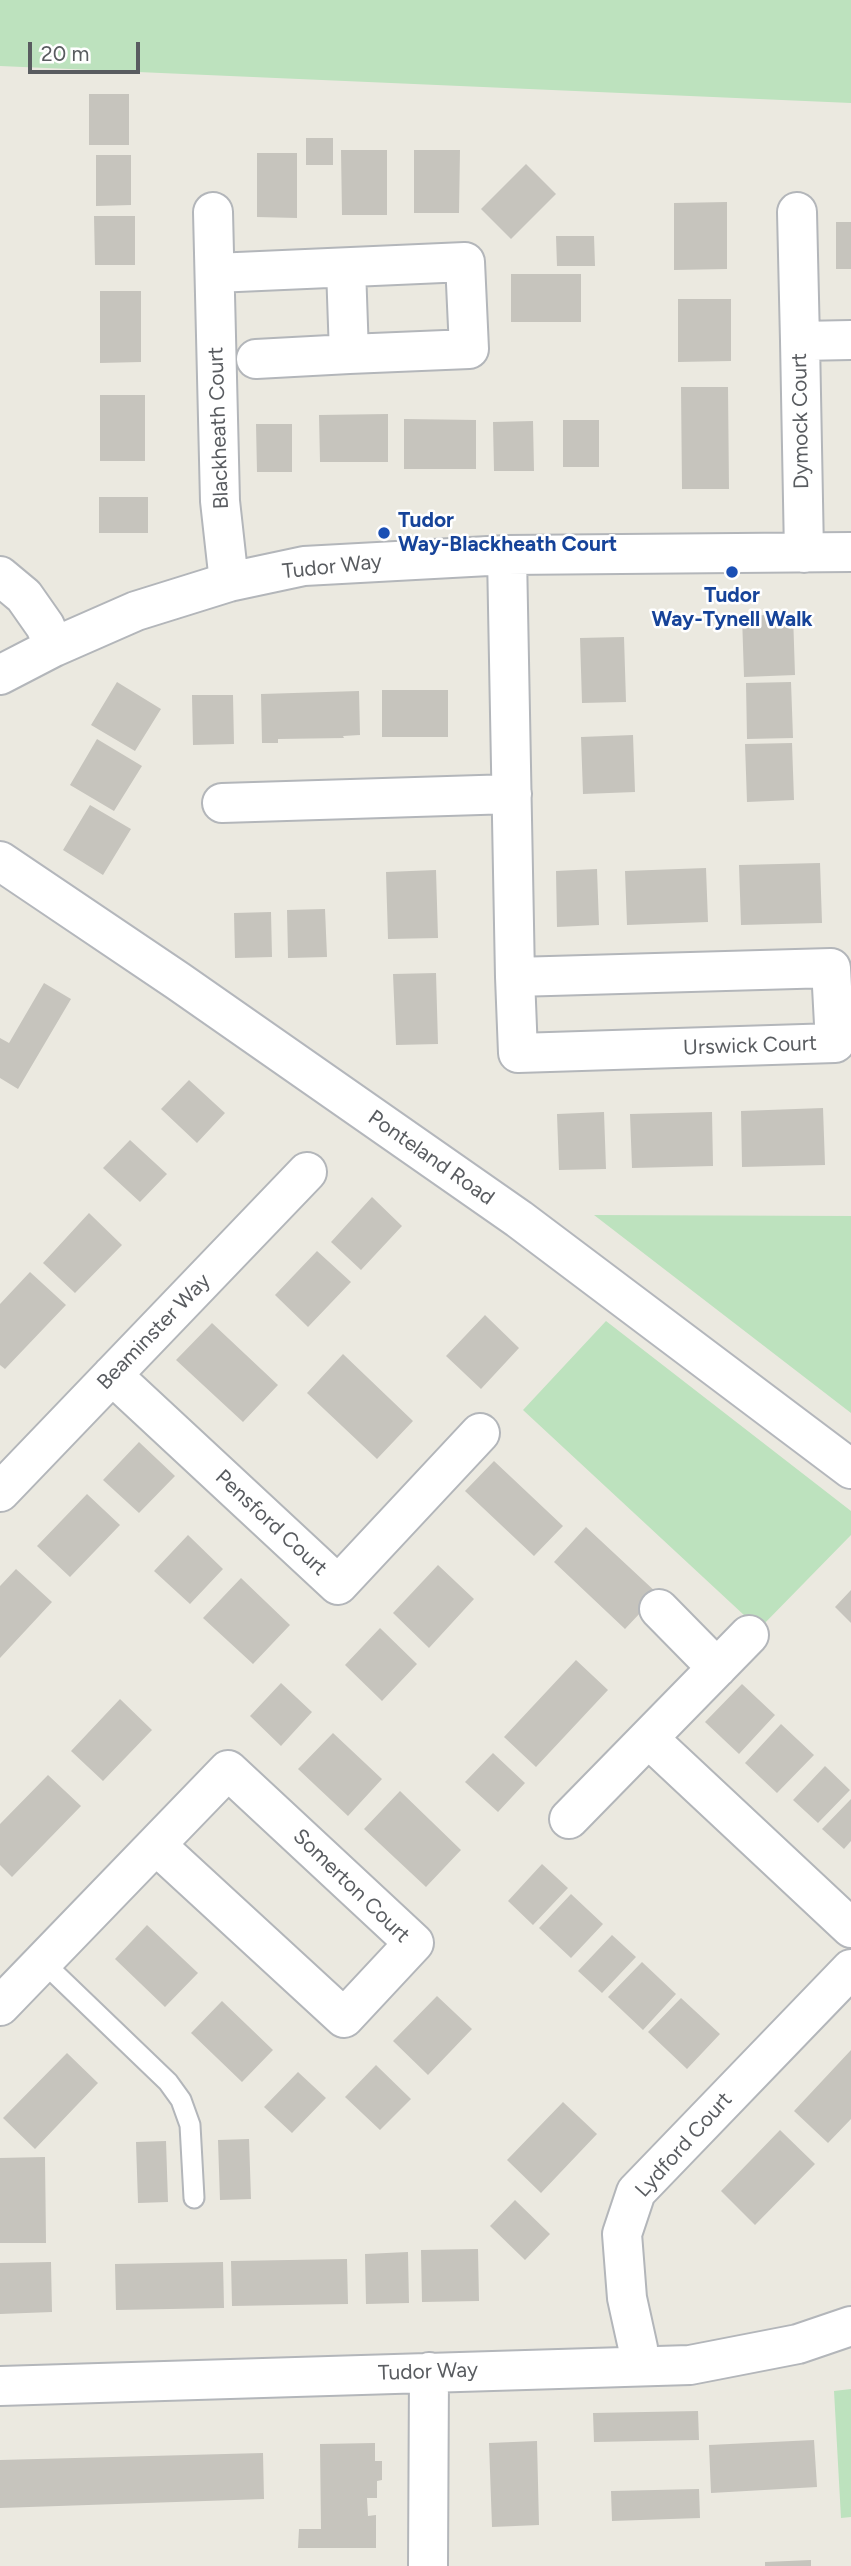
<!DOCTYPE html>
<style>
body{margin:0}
#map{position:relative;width:851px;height:2566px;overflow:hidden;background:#ebe9e0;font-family:Figtree,sans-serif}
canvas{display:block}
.scale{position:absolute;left:28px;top:42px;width:112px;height:32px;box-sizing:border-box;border:4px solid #595c60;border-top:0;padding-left:9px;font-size:21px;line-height:24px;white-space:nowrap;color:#595c60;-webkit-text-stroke:5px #fff;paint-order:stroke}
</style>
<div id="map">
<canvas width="851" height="2566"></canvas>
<div class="scale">20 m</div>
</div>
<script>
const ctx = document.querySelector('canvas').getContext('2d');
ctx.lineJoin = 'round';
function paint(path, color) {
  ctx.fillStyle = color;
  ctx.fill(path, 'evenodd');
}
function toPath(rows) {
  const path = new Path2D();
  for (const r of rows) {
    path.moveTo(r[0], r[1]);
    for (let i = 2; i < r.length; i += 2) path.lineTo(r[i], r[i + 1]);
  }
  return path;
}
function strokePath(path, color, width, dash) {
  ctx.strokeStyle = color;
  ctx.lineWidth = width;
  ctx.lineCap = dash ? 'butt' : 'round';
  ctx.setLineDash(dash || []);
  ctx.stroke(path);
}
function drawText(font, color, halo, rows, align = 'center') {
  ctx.font = font + ' Figtree,sans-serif';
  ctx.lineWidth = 5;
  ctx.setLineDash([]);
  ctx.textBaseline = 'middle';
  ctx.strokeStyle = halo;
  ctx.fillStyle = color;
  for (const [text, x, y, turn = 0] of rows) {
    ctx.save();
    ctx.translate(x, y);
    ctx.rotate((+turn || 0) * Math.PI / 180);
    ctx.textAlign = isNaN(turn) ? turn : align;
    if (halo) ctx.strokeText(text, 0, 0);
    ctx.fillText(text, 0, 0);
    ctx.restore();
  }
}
const green = toPath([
 [0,0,851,0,851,103,0,66],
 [594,1215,851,1216,851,1413],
 [606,1321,851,1511,851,1535,759,1629,523,1410],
 [851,2389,851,2517,841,2518,834,2391]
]);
const building = toPath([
 [89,94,129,94,129,145,89,145],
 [306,138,333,138,333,165,306,165],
 [341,150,387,150,387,215,342,215],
 [414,150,460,150,459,213,414,213],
 [257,153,297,153,297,218,257,217],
 [96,155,131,155,131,205,96,206],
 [526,164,556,194,511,239,481,209],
 [727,202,727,269,674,270,674,203],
 [94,216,135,216,135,265,95,265],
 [836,222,851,222,851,269,836,269],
 [556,236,594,236,595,266,557,266],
 [511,274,581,274,581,322,511,322],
 [100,291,141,291,141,362,100,363],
 [678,299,731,299,731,361,678,362],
 [681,387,728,387,729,489,682,489],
 [100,395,145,395,145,461,100,461],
 [388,414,388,462,320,462,319,415],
 [404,419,476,420,476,469,404,469],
 [563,420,599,420,599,467,563,467],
 [533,421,534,471,494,471,493,422],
 [256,424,292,424,292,472,257,472],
 [99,497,148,497,148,533,99,533],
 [793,614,795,675,744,677,742,616],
 [624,637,626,702,582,703,580,638],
 [117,682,161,709,135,751,91,725],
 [791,682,793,738,747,739,746,683],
 [382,690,448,690,448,737,382,737],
 [359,691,360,735,343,736,344,738,278,739,278,743,262,743,261,694],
 [192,695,233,695,234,744,193,745],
 [633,735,635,792,583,794,581,737],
 [97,739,142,766,114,811,70,785],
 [792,743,794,800,747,802,745,744],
 [90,805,131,829,103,875,63,850],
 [820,863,822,923,741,925,739,865],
 [706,868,708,922,627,925,625,871],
 [597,869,599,925,557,927,556,871],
 [436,870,438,938,388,939,386,872],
 [325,909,327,957,288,958,287,910],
 [271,912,272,957,235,958,234,913],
 [436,973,438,1044,396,1045,393,974],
 [44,983,71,999,18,1089,0,1078,0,1038,9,1043],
 [189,1080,225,1113,197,1143,161,1109],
 [823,1108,825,1165,742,1167,741,1111],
 [604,1112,606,1169,559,1170,557,1114],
 [712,1112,713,1166,632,1168,630,1114],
 [130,1140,167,1174,140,1202,103,1168],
 [372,1197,402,1226,361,1270,331,1242],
 [89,1213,122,1245,75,1293,43,1263],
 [317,1251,351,1282,308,1327,275,1295],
 [30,1272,66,1305,5,1369,0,1365,0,1304],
 [485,1315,519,1348,481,1389,446,1356],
 [212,1323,278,1385,243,1422,176,1360],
 [343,1354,413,1421,377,1459,307,1393],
 [139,1442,175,1476,139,1513,103,1480],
 [494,1461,563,1526,534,1556,465,1491],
 [87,1494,120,1525,70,1577,37,1546],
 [586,1527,658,1594,625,1629,554,1562],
 [188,1535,223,1569,190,1604,154,1571],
 [438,1565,474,1599,429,1648,393,1613],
 [16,1569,52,1602,0,1658,0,1586],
 [241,1578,290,1625,253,1664,203,1618],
 [851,1590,851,1623,835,1607],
 [380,1628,417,1664,382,1701,345,1665],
 [576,1660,608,1690,536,1767,504,1737],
 [281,1683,312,1712,281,1746,250,1716],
 [742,1684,775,1715,739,1754,705,1722],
 [120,1699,152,1730,103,1781,71,1751],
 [781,1724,814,1755,777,1793,745,1763],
 [333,1733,382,1779,348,1816,298,1769],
 [493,1753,525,1783,498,1812,465,1782],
 [825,1766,850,1790,818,1823,793,1800],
 [48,1775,81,1806,12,1877,0,1865,0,1824],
 [400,1791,461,1850,426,1887,364,1829],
 [851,1799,851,1841,844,1849,822,1829],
 [542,1864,568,1888,533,1925,508,1901],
 [571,1894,603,1924,571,1958,539,1928],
 [147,1925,198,1973,165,2007,115,1959],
 [612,1935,636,1957,602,1993,578,1971],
 [642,1962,676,1994,643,2030,608,1997],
 [437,1996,472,2029,428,2075,393,2041],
 [681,1998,720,2034,687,2069,648,2032],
 [222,2001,273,2050,242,2082,191,2033],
 [851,2050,851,2119,828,2143,794,2111],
 [67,2053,98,2083,35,2149,3,2118],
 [376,2065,411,2099,380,2130,345,2097],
 [298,2072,326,2098,292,2133,264,2107],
 [563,2102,597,2134,541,2193,507,2160],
 [780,2130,815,2164,755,2225,721,2191],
 [249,2139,251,2199,220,2200,218,2140],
 [166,2141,168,2202,138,2203,136,2142],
 [45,2157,46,2243,0,2243,0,2158],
 [515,2200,550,2234,525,2260,490,2226],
 [478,2249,479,2301,422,2302,421,2250],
 [408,2252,409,2303,366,2304,365,2254],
 [347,2259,348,2304,232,2306,231,2261],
 [51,2262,52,2312,0,2314,0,2263],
 [223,2262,224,2308,116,2310,115,2264],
 [698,2411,699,2440,594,2442,593,2413],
 [814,2440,817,2487,711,2493,709,2445],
 [537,2441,539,2525,492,2527,489,2443],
 [375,2443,375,2461,382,2461,382,2480,377,2481,377,2498,367,2498,368,2516,376,2515,376,2548,298,2548,299,2529,321,2529,320,2444],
 [263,2453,264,2499,0,2508,0,2460],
 [699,2489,700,2518,612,2521,611,2491],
 [811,2560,811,2566,765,2566,765,2562]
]);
const service = toPath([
 [42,1961,168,2082,181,2100,190,2125,194,2198]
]);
const minor = toPath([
 [213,212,220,501,229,582],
 [797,212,800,341],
 [215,273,465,262,469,349,349,354,346,268],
 [256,359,349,354],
 [804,553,800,341,851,340],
 [507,555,515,977,518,1053,835,1043,831,968,515,977],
 [0,576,24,596,45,626,54,647],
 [0,675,54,647,136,611,229,582,304,566,507,555,851,552],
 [222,803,512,794],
 [112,1375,338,1585,480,1433],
 [0,1492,307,1172],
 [659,1609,717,1668],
 [649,1739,851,1928],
 [569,1819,749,1635],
 [0,2006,228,1770,414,1943,344,2018,156,1845],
 [639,2366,638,2348,627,2298,622,2234,636,2192,851,1969],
 [0,2386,690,2365,798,2344,851,2326],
 [428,2566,429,2372]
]);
const secondary = toPath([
 [0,861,178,981,519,1219,851,1469]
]);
const markers = [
 [384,533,7,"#1a4fb4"],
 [732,572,7,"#1a4fb4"]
];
const streetNames = [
 ["Dymock Court",801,421,-91],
 ["Blackheath Court",219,428,-92],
 ["Tudor Way",332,567,-6],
 ["Urswick Court",750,1046,-2],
 ["Ponteland Road",431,1158,35],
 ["Beaminster Way",154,1332,-46],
 ["Pensford Court",271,1523,43],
 ["Somerton Court",351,1886,44],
 ["Lydford Court",684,2145,-48],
 ["Tudor Way",428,2372,-2]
];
const transitNames = [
 ["Tudor",398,521],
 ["Way-Blackheath Court",398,545],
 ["Tudor",732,596,"center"],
 ["Way-Tynell Walk",732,620,"center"]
];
paint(green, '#bde2be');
paint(building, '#c6c4bd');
strokePath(service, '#b3b6ba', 23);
strokePath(minor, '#b3b6ba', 42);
strokePath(secondary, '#b4b7bc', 42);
strokePath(service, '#fff', 19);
strokePath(minor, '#fff', 38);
strokePath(secondary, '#fff', 38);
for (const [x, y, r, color] of markers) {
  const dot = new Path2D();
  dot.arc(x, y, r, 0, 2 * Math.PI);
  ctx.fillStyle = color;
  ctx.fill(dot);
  strokePath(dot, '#fff', 2.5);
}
drawText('21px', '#595c60', '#fff', streetNames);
drawText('bold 21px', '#164399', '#fff', transitNames, 'left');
</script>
